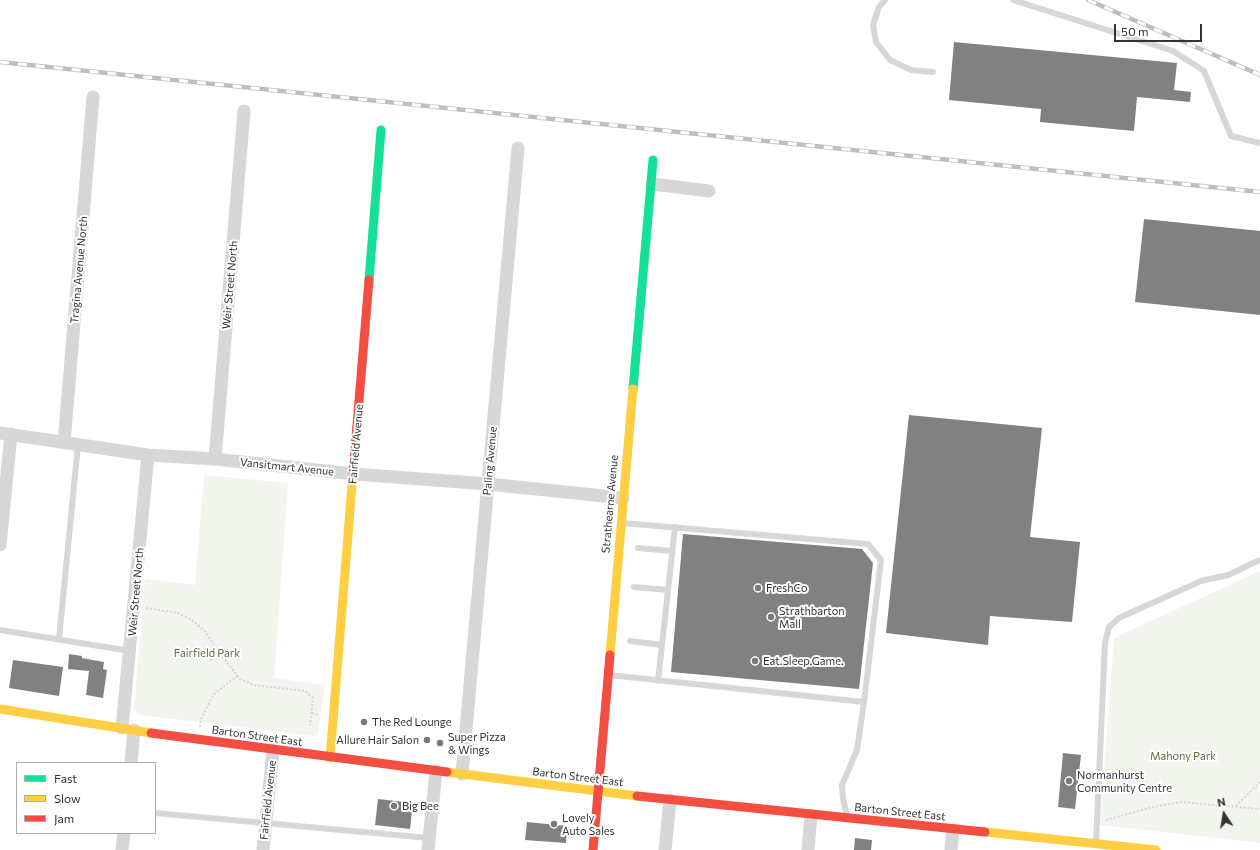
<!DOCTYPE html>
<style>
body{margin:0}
#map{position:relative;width:1260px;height:850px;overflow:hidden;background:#fff;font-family:Commissioner,sans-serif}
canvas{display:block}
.legend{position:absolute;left:16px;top:762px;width:140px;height:72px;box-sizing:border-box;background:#fff;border:1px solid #adadad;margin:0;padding:5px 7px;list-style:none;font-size:12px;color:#333}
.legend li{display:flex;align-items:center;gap:8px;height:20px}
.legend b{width:20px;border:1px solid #adadad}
.north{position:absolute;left:1204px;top:794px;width:40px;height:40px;-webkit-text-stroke:3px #fff;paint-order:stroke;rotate:348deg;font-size:11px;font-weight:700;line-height:16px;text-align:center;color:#333}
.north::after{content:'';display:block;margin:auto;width:14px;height:18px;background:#333;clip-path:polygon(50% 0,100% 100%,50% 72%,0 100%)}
.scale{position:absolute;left:1114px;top:24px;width:88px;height:18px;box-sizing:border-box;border:2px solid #333;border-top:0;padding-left:5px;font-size:12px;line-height:14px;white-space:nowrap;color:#333;-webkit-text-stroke:3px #fff;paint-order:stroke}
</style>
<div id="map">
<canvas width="1260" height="850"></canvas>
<ul class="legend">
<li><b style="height:5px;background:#16e098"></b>Fast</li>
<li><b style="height:5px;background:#ffcf43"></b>Slow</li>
<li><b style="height:5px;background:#f24e42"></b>Jam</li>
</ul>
<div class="north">N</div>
<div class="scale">50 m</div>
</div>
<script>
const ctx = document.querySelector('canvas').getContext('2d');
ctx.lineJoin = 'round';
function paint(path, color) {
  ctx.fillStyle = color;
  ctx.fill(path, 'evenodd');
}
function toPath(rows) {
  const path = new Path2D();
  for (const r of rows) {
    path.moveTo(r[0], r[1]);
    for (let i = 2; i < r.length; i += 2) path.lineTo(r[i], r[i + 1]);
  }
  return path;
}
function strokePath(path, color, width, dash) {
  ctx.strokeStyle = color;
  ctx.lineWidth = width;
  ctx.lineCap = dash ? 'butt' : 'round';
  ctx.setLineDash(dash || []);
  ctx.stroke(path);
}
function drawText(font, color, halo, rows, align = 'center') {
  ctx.font = font + ' Commissioner,sans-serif';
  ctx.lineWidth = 4;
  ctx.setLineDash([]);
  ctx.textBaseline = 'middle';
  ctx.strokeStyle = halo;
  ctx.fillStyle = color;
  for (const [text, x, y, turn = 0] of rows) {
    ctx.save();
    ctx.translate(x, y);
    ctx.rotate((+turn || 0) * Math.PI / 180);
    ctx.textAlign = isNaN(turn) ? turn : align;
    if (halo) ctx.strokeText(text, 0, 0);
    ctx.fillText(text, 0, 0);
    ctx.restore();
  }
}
const green = toPath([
 [204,475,288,483,274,678,325,685,318,734,314,736,141,715,134,709,145,579,195,585],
 [1260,571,1260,843,1100,825,1114,638]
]);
const building = toPath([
 [954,42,1177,63,1174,90,1191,92,1190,102,1137,97,1134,131,1040,122,1041,109,949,100],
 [1144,219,1260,231,1260,315,1135,302],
 [909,415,1042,428,1030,537,1080,542,1072,622,990,616,988,645,886,633],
 [683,534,862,549,873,563,859,689,671,672],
 [69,654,82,656,82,658,104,662,103,669,107,670,103,698,86,695,89,671,68,669],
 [13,660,63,667,59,696,9,688],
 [1063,753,1081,755,1075,809,1058,807],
 [378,799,413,803,410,829,375,825],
 [527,822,567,826,566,843,525,840],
 [855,838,872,840,871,850,854,850]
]);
const path = toPath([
 [146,608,178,613,192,620,204,630,220,654,240,679,254,685,305,691,313,698,310,725],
 [210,661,220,654],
 [312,713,320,715],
 [200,727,201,719,214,694,237,676],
 [1236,806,1260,782],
 [1106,820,1149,808,1180,802,1260,809]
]);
const lane = toPath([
 [885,0,879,7,873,25,876,42,890,60,911,70,933,72],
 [1013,0,1173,51,1204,71,1231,136,1260,143],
 [622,523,868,544,881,560,864,702],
 [638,548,672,551],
 [634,587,668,590],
 [0,630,130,651],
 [59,639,78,445],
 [630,641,662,645],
 [609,675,864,702,857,750,842,785,843,799,847,816],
 [658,681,675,527],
 [155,813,429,838],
 [1096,843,1105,643,1109,627,1119,618,1201,581,1228,575,1260,560]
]);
const street = toPath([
 [652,184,709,191],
 [0,433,148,455,215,459,354,474,488,484,623,498],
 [64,443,93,97],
 [215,459,244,111],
 [0,545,11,434],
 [122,728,148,455],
 [131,763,134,730],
 [462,774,518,148],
 [122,850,124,833],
 [263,850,273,750],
 [428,850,436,771],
 [665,850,670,800],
 [808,850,811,815],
 [951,850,953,830]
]);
const fast = toPath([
 [369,280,381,130],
 [633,389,653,160]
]);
const slow = toPath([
 [610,655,633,389],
 [0,709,151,733],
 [330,758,353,473],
 [447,772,637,796],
 [985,832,1156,850]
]);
const jam = toPath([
 [353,473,369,280],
 [151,733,447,772],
 [637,796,985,832],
 [593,850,610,655]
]);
const rail = toPath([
 [1088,0,1260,75],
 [0,62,1260,192]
]);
const markers = [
 [758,588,4,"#7a7a7a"],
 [771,617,4,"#7a7a7a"],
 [755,661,4,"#7a7a7a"],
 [364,722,4,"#7a7a7a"],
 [427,740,4,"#7a7a7a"],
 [440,743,4,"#7a7a7a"],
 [1069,781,4,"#7a7a7a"],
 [394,806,4,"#7a7a7a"],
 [554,824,4,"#7a7a7a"]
];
const streetNames = [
 ["Tragina Avenue North",79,270,-85],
 ["Weir Street North",230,285,-85],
 ["Fairfield Avenue",356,444,-85],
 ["Paling Avenue",490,461,-85],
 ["Vansitmart Avenue",287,467,6],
 ["Strathearne Avenue",610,504,-85],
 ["Weir Street North",136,592,-85],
 ["Barton Street East",257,736,8],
 ["Barton Street East",578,777,7],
 ["Fairfield Avenue",268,800,-84],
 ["Barton Street East",900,812,6]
];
const poiNames = [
 ["FreshCo",766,588],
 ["Strathbarton",779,611],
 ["Mall",779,624],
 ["Eat.Sleep.Game.",763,661],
 ["The Red Lounge",372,722],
 ["Super Pizza",448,737],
 ["& Wings",448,750],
 ["Allure Hair Salon",419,740,"right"],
 ["Normanhurst",1077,775],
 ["Community Centre",1077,788],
 ["Big Bee",402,806],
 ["Lovely",562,818],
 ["Auto Sales",562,831]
];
const parkNames = [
 ["Fairfield Park",207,653],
 ["Mahony Park",1183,756]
];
paint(green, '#f1f5ed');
paint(building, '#818181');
strokePath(path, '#d6d6d6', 2, [2, 2]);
strokePath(lane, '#d7d7d7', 6);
strokePath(street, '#d7d7d7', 13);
strokePath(fast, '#16e098', 9);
strokePath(slow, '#ffcf43', 9);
strokePath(jam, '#f24e42', 9);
strokePath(rail, '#bebebe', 4.5);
strokePath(rail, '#fff', 3, [9]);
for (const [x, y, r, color] of markers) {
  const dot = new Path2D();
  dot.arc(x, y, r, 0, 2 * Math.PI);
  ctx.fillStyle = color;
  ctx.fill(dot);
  strokePath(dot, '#fff', 1.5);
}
drawText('11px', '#333', '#fff', streetNames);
drawText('11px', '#333', '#fff', poiNames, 'left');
drawText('11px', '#56703f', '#fff', parkNames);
</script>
